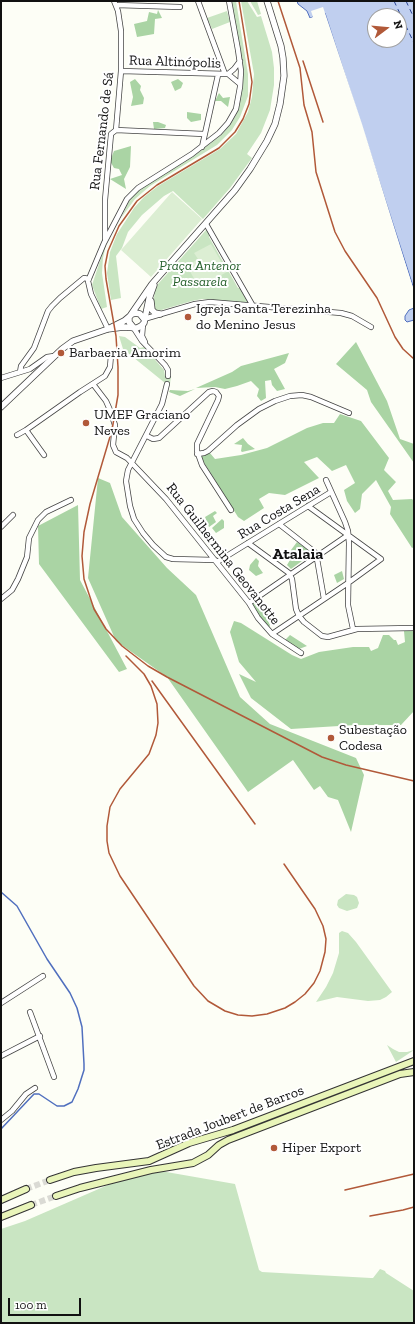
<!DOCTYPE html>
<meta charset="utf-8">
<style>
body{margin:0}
#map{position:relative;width:415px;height:1324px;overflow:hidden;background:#fdfef6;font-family:"Zilla Slab",serif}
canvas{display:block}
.frame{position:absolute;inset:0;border:2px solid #111;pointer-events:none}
.north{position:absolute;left:367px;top:8px;width:40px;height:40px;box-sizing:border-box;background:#fff;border:1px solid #a0a0a0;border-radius:50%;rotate:74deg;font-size:11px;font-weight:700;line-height:16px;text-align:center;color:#111}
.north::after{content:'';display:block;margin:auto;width:14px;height:18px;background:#b15939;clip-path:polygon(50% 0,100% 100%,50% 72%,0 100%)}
.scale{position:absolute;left:8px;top:1298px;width:73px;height:18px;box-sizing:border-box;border:2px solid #111;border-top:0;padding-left:5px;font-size:12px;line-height:14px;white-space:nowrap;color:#111;-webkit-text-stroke:3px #fff;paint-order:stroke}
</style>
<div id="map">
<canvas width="415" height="1324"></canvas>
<div class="frame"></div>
<div class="north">N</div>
<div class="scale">100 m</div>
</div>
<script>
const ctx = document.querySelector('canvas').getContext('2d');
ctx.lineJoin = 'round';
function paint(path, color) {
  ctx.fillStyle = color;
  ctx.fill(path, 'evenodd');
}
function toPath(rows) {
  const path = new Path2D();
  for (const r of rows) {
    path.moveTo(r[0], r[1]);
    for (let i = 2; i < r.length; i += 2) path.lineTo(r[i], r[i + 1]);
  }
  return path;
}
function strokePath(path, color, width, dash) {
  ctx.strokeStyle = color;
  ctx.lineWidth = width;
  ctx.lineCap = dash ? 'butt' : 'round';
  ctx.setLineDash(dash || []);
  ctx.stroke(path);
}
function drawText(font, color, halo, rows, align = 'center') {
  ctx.font = font + ' "Zilla Slab",serif';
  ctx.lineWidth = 4;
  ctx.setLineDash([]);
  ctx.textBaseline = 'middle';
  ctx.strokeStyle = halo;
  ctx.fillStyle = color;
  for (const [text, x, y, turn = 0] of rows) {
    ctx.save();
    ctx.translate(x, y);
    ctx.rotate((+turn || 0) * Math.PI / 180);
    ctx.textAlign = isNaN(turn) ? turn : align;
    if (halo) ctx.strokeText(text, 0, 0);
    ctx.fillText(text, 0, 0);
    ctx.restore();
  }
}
const green = toPath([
 [231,1,236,1,248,74,248,96,240,117,232,130,217,145,150,186,135,199,121,218,130,199,138,190,195,155,221,135,229,126,236,115,241,96,243,75,242,61],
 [241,1,247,1,257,17,261,16,272,52,274,68,274,85,270,110,261,133,247,154,252,158,230,188,203,219,173,191,164,196,142,215,128,232,122,248,116,256,121,298,111,300,107,273,110,252,117,234,134,208,144,197,158,186,220,149,236,134,248,112,252,97,254,74],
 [250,1,257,1,261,14,258,15],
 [227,11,230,22,212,29,207,18],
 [207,229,210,231,209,237,238,288,242,288,249,303,202,299,192,301,158,311,155,310,153,306,155,290,158,284],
 [107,240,103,258,102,273,107,307,101,309,92,285],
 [119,336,125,337,140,348,144,347,164,370,165,376,171,376,170,384,165,383,123,349],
 [346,894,354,895,357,897,359,903,357,908,347,911,339,908,337,905,338,900],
 [342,931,348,933,356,942,392,992,386,997,380,1000,368,1001,337,997,316,1002,326,987,333,973,339,953,339,933],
 [387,1045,393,1049,399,1052,407,1052,414,1050,396,1062],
 [155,1170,235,1184,259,1270,262,1272,371,1278,373,1278,380,1269,385,1271,386,1273,414,1291,414,1323,1,1323,1,1229,25,1221,117,1181]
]);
const forest = toPath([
 [158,10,162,18,155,19,154,34,137,37,134,24,147,21,149,12,157,14],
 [135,79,141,86,140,90,144,98,143,104,131,106,133,97,130,82],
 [178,79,183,83,181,88,175,91,171,82],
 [219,93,223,98,230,97,228,107,221,101,215,101],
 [187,112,201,114,201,120,191,122,187,118],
 [153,122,158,122,166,125,165,128,154,129],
 [131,146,130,167,124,179,126,189,110,179,122,175,119,169,114,168,110,161,114,151],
 [356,342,387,401,400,439,414,444,414,463,371,402,367,390,336,364],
 [289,353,285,363,274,369,285,389,277,391,272,385,271,380,265,381,266,398,261,401,257,396,259,389,251,381,237,386,225,389,215,387,196,388,232,372,241,366],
 [195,389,180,396,169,392,170,390,188,391],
 [340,414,361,421,389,458,384,470,396,482,388,491,393,500,412,499,414,501,414,547,412,548,390,514,391,507,376,480,362,494,360,509,355,513,347,501,344,490,355,483,346,465,332,471,317,457,304,462,319,478,285,495,269,493,259,499,264,508,244,521,238,517,200,456,210,453,215,459,241,455,267,448,307,428,323,423,334,423],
 [243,438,248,444,255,449,242,452,241,451,242,445,234,444],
 [98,478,110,483,122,517,167,568,196,595,240,697,270,724,356,758,364,775,351,832,338,800,328,797,320,786,314,790,293,760,248,792,167,677,116,641,88,578],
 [78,505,80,580,127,669,119,672,39,564,38,526],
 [215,511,217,513,213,516,216,522,209,527,205,517],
 [222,519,224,521,224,528,216,533,212,528],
 [297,542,313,553,291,569,287,565,293,555,291,550],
 [256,558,259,561,258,566,263,573,256,576,249,570,250,565],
 [342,571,344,579,337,583,334,575],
 [255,601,262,610,270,608,275,615,274,617,267,619,270,625,269,628,251,605],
 [234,621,241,623,292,655,301,659,319,652,353,647,369,647,371,651,378,648,383,635,389,635,394,640,396,640,398,645,405,642,404,631,414,631,414,711,401,725,355,725,291,729,251,698,239,674,256,682,239,662,230,632],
 [290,635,307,646,299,649,285,640]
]);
const pitch = toPath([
 [172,192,202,219,151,277,121,250],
 [211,244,227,272,210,281,208,278,197,284,187,266,198,259,194,253]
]);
const water = toPath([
 [297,1,414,1,414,289,325,13,310,18,307,11,298,4,297,1],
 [375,16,399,16,399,40,375,40,375,16],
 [414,308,414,320,407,322,405,320,405,316,409,310,414,308]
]);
const pier = toPath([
 [323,7,362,124,414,291,412,290,324,16,311,20,308,19,313,17,311,11]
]);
const stream = toPath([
 [1,604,1,603],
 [1,892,17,906,47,959,70,993,77,1008,82,1027,84,1064,84,1070,78,1089,72,1102,64,1106,57,1106,39,1094,34,1094,1,1129]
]);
const ferry = toPath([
 [394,1,414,43],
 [406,1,414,18]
]);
const secondaryTunnel = toPath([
 [26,1189,50,1180],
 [31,1205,56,1196]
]);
const minor = toPath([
 [114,1,118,11,121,31,121,71,116,130],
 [198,1,225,74],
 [116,5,180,7],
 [121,71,228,74,240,84],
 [228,74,234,69,240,61],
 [116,130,204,134],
 [202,147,218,75],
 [206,224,253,306],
 [105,239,105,200,111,134,116,130],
 [144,319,195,304,210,302,341,313,352,316,371,327],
 [143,324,142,336,145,342],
 [133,327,142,341,165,365,168,370,168,376],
 [108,329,91,294,88,281,104,243,127,199,138,188,192,154,219,133,228,123,236,109,240,87,241,71,238,50,229,1],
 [20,372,21,366,34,348,48,311,52,306,60,298,84,278,89,279],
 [1,378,30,369,47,357,54,356],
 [93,384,106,401,110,410,115,425,113,445,116,452,127,458,166,499,249,603,258,618,272,634,301,653],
 [167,384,162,404,128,470,126,481,130,506,134,519,143,533,153,545,166,557,173,559,215,560],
 [26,430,80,392,105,376,110,367,111,355],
 [17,435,26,430,44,455],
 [147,436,153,439,159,438,209,392,213,391,216,392,219,396,218,400,197,444,197,451,202,465,231,510],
 [197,454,204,453,208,451,237,425,259,409,275,401,290,396,302,395,311,397,349,413],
 [326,480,345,522,348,531,349,543,348,605,353,629],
 [279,524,316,553,324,599],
 [1,527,13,515],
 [248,543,289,573,292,579,296,609,299,616,304,622,322,636,328,637,357,629,413,628],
 [217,562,331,492],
 [1,599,12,590,18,579,27,557,29,538,38,520,46,512,71,500],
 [249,603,348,535],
 [272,634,348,583,381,559,308,506],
 [1,1003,43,976],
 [30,1012,54,1077],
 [1,1056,40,1036],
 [1,1120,12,1111,26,1094,35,1088]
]);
const tertiary = toPath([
 [151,301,152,310,155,313,160,314],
 [133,327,129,322,129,317,132,314,136,313,140,314,144,319],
 [108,329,124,321,130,316,152,284,235,190,250,169,267,141,275,124,280,104,284,76,283,58,281,46,267,1],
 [1,407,62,349,73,341,108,329,124,327,137,328,141,326,144,323,149,299,154,285]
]);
const secondary = toPath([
 [50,1180,74,1172,96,1168,149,1161,189,1143,233,1130,414,1061],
 [56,1196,80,1188,151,1170,193,1163,208,1155,219,1145,228,1140,400,1074,414,1072],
 [1,1200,26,1189],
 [1,1217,31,1205]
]);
const rail = toPath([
 [239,1,252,82,249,104,243,119,235,132,219,148,157,185,137,201,119,226,108,251,105,266,106,279,116,336,118,367,118,395,112,430,90,504,84,532,82,556,84,579,94,609,106,629,122,646,148,666,167,677,322,757,346,765,414,781],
 [278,1,300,68,304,105,312,132,316,172,335,232,345,251,377,298,395,337,403,349,414,359],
 [303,61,323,122],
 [126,656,144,674,151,686,157,704,158,723,156,735,149,754,120,789,110,807,107,826,107,841,109,853,120,876,194,986,208,1001,225,1011,238,1015,252,1016,267,1014,285,1008,295,1002,305,994,314,983,320,971,325,952,326,939,323,926,315,909,284,864],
 [152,681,255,824],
 [345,1190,414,1174],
 [370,1216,403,1210,414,1207]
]);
const markers = [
 [188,317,4,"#b15939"],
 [61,353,4,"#b15939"],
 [86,423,4,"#b15939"],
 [331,738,4,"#b15939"],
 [274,1148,4,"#b15939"]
];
const streetNames = [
 ["Rua Altinópolis",175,62,2],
 ["Rua Fernando de Sá",102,131,-83],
 ["Rua Costa Sena",279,512,-31],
 ["Rua Guilhermina Geovanotte",223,554,52],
 ["Estrada Joubert de Barros",230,1118,-21]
];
const parkNames = [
 ["Praça Antenor",200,266],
 ["Passarela",200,282]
];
const poiNames = [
 ["Igreja Santa Terezinha",196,309],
 ["do Menino Jesus",196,325],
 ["Barbaeria Amorim",69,353],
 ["UMEF Graciano",94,415],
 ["Neves",94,431],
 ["Subestação",339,730],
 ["Codesa",339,746],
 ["Hiper Export",282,1148]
];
const quarterNames = [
 ["Atalaia",298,554]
];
paint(green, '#c9e5c2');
paint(forest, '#aad4a4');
paint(pitch, '#dceed3');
paint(water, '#c0cfef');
strokePath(water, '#506fbe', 1);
paint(pier, '#fdfef6');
strokePath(stream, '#506fbe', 1.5);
strokePath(ferry, '#284395', 1, [5, 4]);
strokePath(secondaryTunnel, '#dadad4', 6, [6, 3]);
strokePath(minor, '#444', 6);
strokePath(tertiary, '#444', 7);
strokePath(secondary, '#333', 8);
strokePath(minor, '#fff', 4.5);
strokePath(tertiary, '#fff', 5.5);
strokePath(secondary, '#e9f5b9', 6);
strokePath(rail, '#b15939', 1.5);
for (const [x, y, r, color] of markers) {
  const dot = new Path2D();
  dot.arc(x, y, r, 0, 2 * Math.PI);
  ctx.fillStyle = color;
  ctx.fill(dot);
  strokePath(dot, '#fff', 1.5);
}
drawText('14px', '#111', '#fff', streetNames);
drawText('italic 14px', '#28622e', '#fff', parkNames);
drawText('14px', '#111', '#fff', poiNames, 'left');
drawText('bold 16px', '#111', '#fff', quarterNames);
</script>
